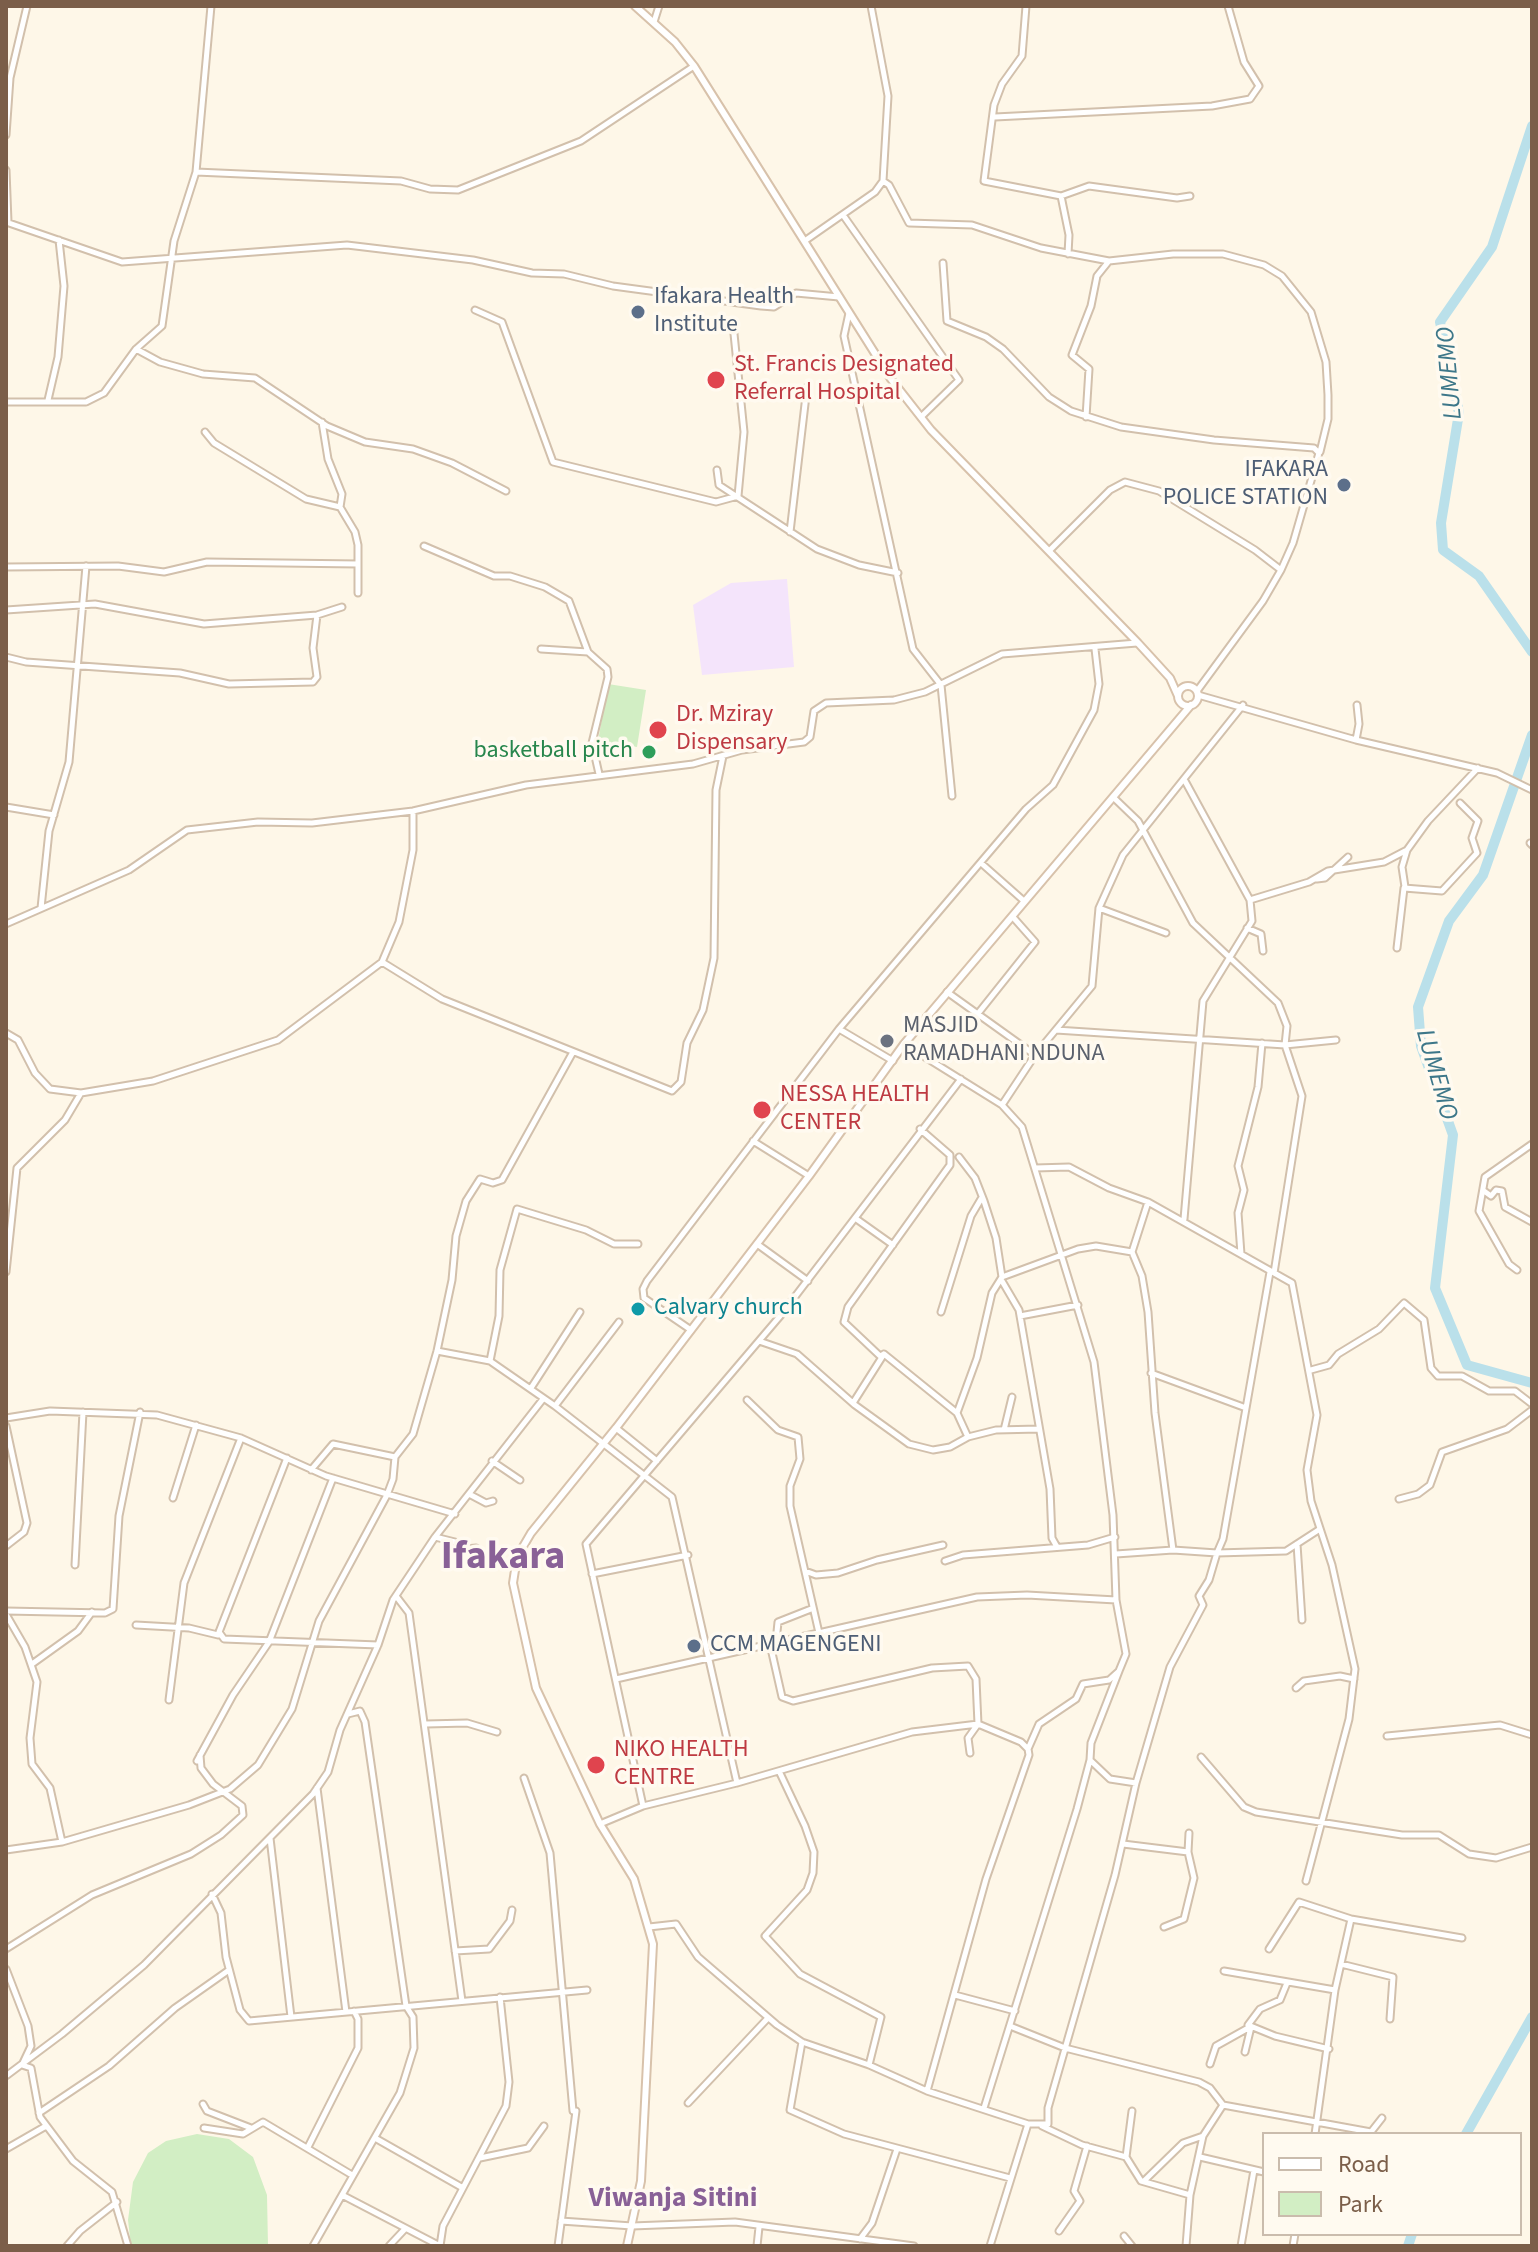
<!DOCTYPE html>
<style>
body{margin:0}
#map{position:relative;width:1538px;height:2252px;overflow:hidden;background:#fef7e8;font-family:"Source Sans 3",sans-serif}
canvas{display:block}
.frame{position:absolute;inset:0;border:8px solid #7b5e49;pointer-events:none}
.legend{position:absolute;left:1262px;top:2132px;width:260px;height:104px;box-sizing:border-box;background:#fffaf0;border:2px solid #cabcad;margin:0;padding:10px 14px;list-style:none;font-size:24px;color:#7b5e49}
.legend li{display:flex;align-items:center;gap:16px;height:40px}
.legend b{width:40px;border:2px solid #cabcad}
</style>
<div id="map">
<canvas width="1538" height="2252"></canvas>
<div class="frame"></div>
<ul class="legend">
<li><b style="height:10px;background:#fff"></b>Road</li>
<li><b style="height:22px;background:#d2eec4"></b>Park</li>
</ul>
</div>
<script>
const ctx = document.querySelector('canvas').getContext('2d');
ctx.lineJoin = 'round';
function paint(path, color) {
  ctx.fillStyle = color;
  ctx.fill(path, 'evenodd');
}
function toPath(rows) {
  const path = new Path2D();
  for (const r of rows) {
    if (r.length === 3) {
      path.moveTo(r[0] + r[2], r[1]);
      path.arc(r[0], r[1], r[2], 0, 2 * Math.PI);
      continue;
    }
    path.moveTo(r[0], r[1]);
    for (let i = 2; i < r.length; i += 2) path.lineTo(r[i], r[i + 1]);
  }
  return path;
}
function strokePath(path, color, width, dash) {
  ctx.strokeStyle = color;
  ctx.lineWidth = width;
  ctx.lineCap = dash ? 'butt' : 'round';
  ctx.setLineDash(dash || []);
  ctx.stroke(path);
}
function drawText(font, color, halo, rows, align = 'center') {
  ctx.font = font + ' "Source Sans 3",sans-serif';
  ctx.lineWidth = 7;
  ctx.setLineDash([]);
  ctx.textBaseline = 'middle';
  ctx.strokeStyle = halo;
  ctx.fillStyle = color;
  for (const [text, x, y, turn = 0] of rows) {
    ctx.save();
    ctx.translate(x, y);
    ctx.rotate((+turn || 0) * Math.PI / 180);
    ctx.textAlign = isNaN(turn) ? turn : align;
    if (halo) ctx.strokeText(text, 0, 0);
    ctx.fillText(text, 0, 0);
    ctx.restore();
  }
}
const education = toPath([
 [787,579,794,667,702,675,693,605,731,583]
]);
const green = toPath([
 [608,684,646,690,637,747,598,741],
 [197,2134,229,2139,253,2157,267,2195,268,2246,131,2246,128,2220,133,2182,148,2153,166,2141]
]);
const river = toPath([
 [1532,126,1492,247,1440,322,1459,413,1441,523,1443,550,1479,576,1532,652],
 [1532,735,1483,875,1449,921,1418,1007,1421,1046,1453,1135,1435,1288,1467,1365,1532,1383],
 [1466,2134,1532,2017],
 [1408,2246,1412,2234]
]);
const minor = toPath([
 [1026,6,1022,56,1002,84,994,105,984,181,1061,196,1089,186,1177,198,1190,196],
 [654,22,659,6],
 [995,117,1212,106,1250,99,1259,86,1244,62,1228,6],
 [6,135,10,78,27,6],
 [6,170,8,222],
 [196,172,401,181,430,189,458,190,581,141,694,66],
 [883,181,889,185,909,223,972,225,1041,248,1109,261],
 [1061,196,1069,235,1068,254],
 [843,215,959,380,921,417],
 [6,222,122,262,347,245,473,260,532,273,564,274,613,286,761,306,774,307,796,293,839,297],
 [806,240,875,192,883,181,888,96,871,6],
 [943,263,947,321,986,337,1003,349,1049,397,1071,411,1121,427,1214,440,1314,448,1319,453,1293,543,1281,570,1263,601,1197,691],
 [475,310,502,322,553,462,716,502,738,496,744,432,733,324],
 [849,313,844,336,913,649,941,685,952,796],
 [136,349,160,362,203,374,255,378,327,426,365,442,413,449,452,463,506,491],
 [48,400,58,357,64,286,59,240],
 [6,402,86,402,104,393,136,349,162,326,174,241,196,172,211,6],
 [1086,417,1089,369,1072,355,1091,306,1097,276,1109,261,1173,254,1223,254,1264,265,1282,276,1311,312,1326,362,1328,395,1328,419,1320,452],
 [322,422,328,459,342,494,340,507,355,532,358,545,358,593],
 [205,432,214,443,306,499,340,507],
 [717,470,719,485,817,549,859,565,898,573],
 [790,532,807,387],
 [424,546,494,576,510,576,545,587,569,601,588,652,607,669,608,677,592,743,599,774],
 [1050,550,1110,490,1125,482,1159,491,1255,550,1281,570],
 [6,567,118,566,164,572,207,562,358,564],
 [6,610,95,604,204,624,317,615,342,607],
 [541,649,588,652],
 [6,657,26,662,180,673,229,684,313,682,317,677,313,648,317,615],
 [1198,695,1356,740,1497,773,1532,790],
 [1356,740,1359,724,1357,705],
 [1113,797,1138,821,1193,923,1278,1003,1287,1026,1285,1045,1336,1040],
 [6,807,54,815],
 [1530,843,1532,845],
 [981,863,1024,901],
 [1317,879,1325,878,1348,857],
 [1405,887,1402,867,1407,850],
 [1250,900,1309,882,1328,871,1384,862,1407,850,1428,821,1478,768],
 [41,908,49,831,69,762,86,566],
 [1099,908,1166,933],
 [6,924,129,870,187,830,258,822,312,823,413,811,526,785,693,764,742,750,804,742,810,737,814,711,826,703,894,700,925,692,1002,654,1137,643],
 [1247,928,1261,934,1263,951],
 [1397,948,1404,888,1442,891,1477,853,1472,838,1478,821,1460,803],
 [382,962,442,999,672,1091,681,1082,687,1043,703,1010,714,958,716,790,723,756],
 [976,1016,1035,942,1012,916],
 [839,1029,893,1061],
 [1056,1030,1285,1045,1302,1096,1274,1273],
 [6,1033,18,1040,35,1073,50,1089,81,1093,153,1081,278,1040,382,962,399,922,413,850,413,811],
 [904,1044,1002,1105,1035,1055,947,992],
 [1035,1055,1092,986,1099,908,1123,855,1243,705],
 [753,1141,809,1176],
 [959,1157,975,1178,984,1201,996,1238,1002,1277],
 [1035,1168,1069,1167,1109,1188,1148,1202,1292,1283,1317,1415,1307,1470,1311,1501,1332,1565,1355,1669,1349,1719,1306,1881],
 [1484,1191,1491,1196,1496,1190,1502,1191,1505,1207,1532,1222],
 [1148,1202,1132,1252,1142,1276,1148,1312,1155,1413,1173,1550],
 [855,1218,893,1245],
 [1184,1219,1203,1001,1252,921,1250,900,1185,781],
 [757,1244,808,1281],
 [1241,1254,1238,1213,1244,1190,1238,1166,1258,1087,1262,1043],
 [1517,1270,1509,1264,1479,1211,1485,1177,1532,1144],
 [6,1272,17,1168,65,1120,81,1093],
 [1002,1281,1019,1310,1050,1489,1052,1538,1057,1547],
 [941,1312,971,1216,981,1199],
 [1020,1316,1078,1305],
 [691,1330,644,1298,643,1289,647,1281,839,1029,1026,809,1053,785,1094,710,1099,684,1095,649],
 [759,1341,797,1354,855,1405,909,1444,933,1450,950,1447,968,1437,957,1413,977,1358,992,1293,1002,1277,1078,1249,1096,1246,1132,1252],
 [437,1351,490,1361,555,1406,672,1497,737,1783],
 [884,1354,880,1356,844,1322,848,1307,950,1165,950,1155,920,1129],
 [490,1361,499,1316,500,1270,517,1209,586,1230,614,1244,638,1244],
 [1311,1370,1329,1365,1338,1354,1379,1329,1404,1303,1424,1320,1431,1368,1438,1376,1462,1376,1489,1391,1515,1391,1532,1404],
 [1151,1373,1246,1408],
 [531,1388,580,1312],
 [747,1400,778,1430,798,1437,800,1459,790,1486,790,1506,819,1633],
 [853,1403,884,1354,957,1413],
 [555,1406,619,1322],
 [6,1418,50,1411,157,1415,241,1438,326,1476,455,1514],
 [6,1426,27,1523,24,1532,6,1546],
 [616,1428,657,1461],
 [1004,1430,1012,1397],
 [968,1437,996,1430,1039,1429],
 [287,1458,219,1632,224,1639,378,1645],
 [492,1461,520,1480],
 [311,1470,333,1444,395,1457],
 [469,1494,486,1503,493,1501],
 [173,1498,196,1425],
 [1399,1499,1418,1494,1430,1485,1442,1452,1507,1429,1532,1410],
 [435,1537,455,1542,466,1549,476,1548,494,1561],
 [1297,1544,1302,1620],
 [1116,1554,1173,1550,1217,1553,1223,1539,1270,1272],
 [945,1561,963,1555,1088,1545,1115,1537],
 [75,1565,83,1412],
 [805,1571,816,1575,838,1573,877,1560,943,1545],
 [592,1574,688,1555],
 [396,1596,409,1613,462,2001],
 [6,1611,105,1613,113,1609,119,1516,140,1412],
 [7,1616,25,1647,37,1682,30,1738,32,1764,50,1788,62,1842],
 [136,1625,189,1628,218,1635,219,1632],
 [776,1642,778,1622,811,1609],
 [770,1644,782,1697,793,1701,932,1668,968,1666,976,1679,977,1702,978,1724,968,1738,970,1753],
 [32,1664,78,1631,92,1612],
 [616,1679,977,1597,1027,1595,1116,1600,1113,1515,1094,1362,1022,1127,1002,1105],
 [1296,1688,1304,1681,1340,1676,1354,1679],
 [169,1700,184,1583,241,1438],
 [426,1724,467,1723,497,1732],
 [1387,1736,1500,1725,1532,1735],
 [1028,1749,1039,1724,1076,1699,1083,1684,1109,1680,1119,1671,1126,1654,1116,1600],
 [1201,1757,1244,1807,1256,1812,1402,1835,1439,1835,1469,1854,1496,1858,1532,1847],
 [1090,1760,1110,1779,1136,1783],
 [197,1761,233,1695,269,1642,333,1478],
 [779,1771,805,1826,814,1852,813,1873,807,1890,765,1936,800,1974,881,2017,869,2065],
 [524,1778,550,1853,573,2111],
 [317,1788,346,2012],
 [643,1806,586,1544,781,1315,961,1079],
 [600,1824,643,1806,737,1783,912,1732,978,1724,1021,1742,1028,1749,1029,1755,986,1879,927,2091],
 [270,1838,291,2017],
 [1123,1844,1188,1852],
 [6,1850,62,1842,189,1805,230,1789,258,1765,292,1709,319,1621,387,1495,393,1479,395,1457,413,1434,437,1351,452,1280,456,1236,466,1201,480,1179,493,1183,502,1180,573,1052],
 [212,1894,221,1913,226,1957,240,2010,249,2021,587,1990],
 [649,1927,676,1924,698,1957,777,2025,802,2042,869,2065,927,2091,1028,2124,1048,2124,1048,2108,1115,1875,1136,1783,1170,1667,1203,1605,1199,1596,1209,1580,1217,1553,1286,1551,1320,1529],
 [1164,1927,1184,1919,1194,1878,1188,1852,1189,1833],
 [6,1949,92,1895,191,1854,221,1835,243,1815,242,1806,213,1784,201,1768,200,1755],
 [1269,1949,1299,1902,1351,1919,1462,1938],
 [455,1951,489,1949,510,1921,512,1910],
 [1341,1964,1393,1977,1390,2019],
 [6,1969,28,2026,31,2046,22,2065,31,2068,40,2117,73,2161,112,2192,128,2246],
 [1224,1971,1335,1990],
 [1287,1983,1280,2000,1260,2009,1248,2025,1275,2036,1329,2049],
 [955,1995,1015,2011],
 [1010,2026,1065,2048,1199,2082,1210,2088,1223,2105,1371,2132,1382,2118],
 [802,2042,790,2110,844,2134,1010,2178],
 [1245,2052,1251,2027],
 [1210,2064,1216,2046,1250,2027],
 [6,2076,62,2034,144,1965,313,1794,328,1772,340,1730,378,1645,393,1600,435,1537,543,1399],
 [688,2103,768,2018],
 [203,2104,207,2111,251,2128],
 [984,2108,1077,1809,1090,1760,1091,1743,1119,1671],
 [39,2113,109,2066,175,2008,229,1970],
 [1042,2126,1082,2145,1126,2157,1141,2181,1190,2195],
 [204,2128,243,2134,263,2122,352,2175],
 [1315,2134,1335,1990,1351,1919],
 [375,2138,463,2188],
 [308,2147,358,2048,358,2019,354,2011],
 [6,2149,46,2126],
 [1126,2157,1132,2111],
 [1200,2157,1264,2172],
 [480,2158,528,2148,544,2126],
 [1144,2181,1183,2143,1203,2136],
 [342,2195,440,2246],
 [561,2221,632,2226,735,2222,914,2246],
 [1059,2231,1080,2201,1074,2191,1087,2146],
 [1124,2236,1132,2246],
 [860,2239,872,2223,897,2149],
 [67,2246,80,2231,117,2202],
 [313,2246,400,2093,414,2048,413,2017,406,2006,365,1722,360,1711,348,1714],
 [389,2246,404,2230],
 [440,2246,443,2226,506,2106,509,2082,500,1997],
 [558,2246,576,2111],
 [757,2246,759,2227],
 [990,2246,1028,2124],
 [1186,2246,1190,2195,1203,2136,1223,2105],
 [1241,2246,1254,2170],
 [1293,2246,1295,2234]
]);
const secondary = toPath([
 [635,6,675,42,694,66,891,379,931,430,1138,643,1170,678,1178,696],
 [1188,696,10],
 [627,2246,641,2181,653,1944,634,1879,600,1824,536,1688,513,1583,517,1557,531,1533,616,1428,809,1176,904,1044,1191,705]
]);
const markers = [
 [638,312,8,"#5c6f8a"],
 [716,380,10,"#e0444e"],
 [1344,485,8,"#5c6f8a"],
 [658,730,10,"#e0444e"],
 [649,752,8,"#2e9e5b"],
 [887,1041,8,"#6b7280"],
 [762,1110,10,"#e0444e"],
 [638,1309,8,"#0f9aa8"],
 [694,1646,8,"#5c6f8a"],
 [596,1765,10,"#e0444e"]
];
const serviceNames = [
 ["Ifakara Health",654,298],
 ["Institute",654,326],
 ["IFAKARA",1328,471,"right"],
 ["POLICE STATION",1328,499,"right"],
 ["CCM MAGENGENI",710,1646]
];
const healthNames = [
 ["St. Francis Designated",734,366],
 ["Referral Hospital",734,394],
 ["Dr. Mziray",676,716],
 ["Dispensary",676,744],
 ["NESSA HEALTH",780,1096],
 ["CENTER",780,1124],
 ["NIKO HEALTH",614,1751],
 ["CENTRE",614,1779]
];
const leisureNames = [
 ["basketball pitch",633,752]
];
const worshipNames = [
 ["MASJID",903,1027],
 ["RAMADHANI NDUNA",903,1055]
];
const cultureNames = [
 ["Calvary church",654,1309]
];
const waterNames = [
 ["LUMEMO",1451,373,-95],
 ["LUMEMO",1435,1075,74]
];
const quarterNames = [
 ["Viwanja Sitini",673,2200]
];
const townNames = [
 ["Ifakara",503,1559]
];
paint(education, '#f4e4fb');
paint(green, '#d2eec4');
strokePath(river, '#bae0ea', 10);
strokePath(minor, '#d2c0ac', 9);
strokePath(secondary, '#d8c2ab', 10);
strokePath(minor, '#fff', 5);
strokePath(secondary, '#fff', 6);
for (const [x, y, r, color] of markers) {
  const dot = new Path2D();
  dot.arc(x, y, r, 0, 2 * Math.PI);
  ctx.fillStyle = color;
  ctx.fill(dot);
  strokePath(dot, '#fffaf0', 3);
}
drawText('24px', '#4e5e75', '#fffaf0', serviceNames, 'left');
drawText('24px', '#be3a42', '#fffaf0', healthNames, 'left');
drawText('24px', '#27864d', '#fffaf0', leisureNames, 'right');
drawText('24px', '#5b616d', '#fffaf0', worshipNames, 'left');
drawText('24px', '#0d838f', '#fffaf0', cultureNames, 'left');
drawText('italic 26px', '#3d7789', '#fffaf0', waterNames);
drawText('bold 28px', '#896197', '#fffaf0', quarterNames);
drawText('bold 40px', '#896197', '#fffaf0', townNames);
</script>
